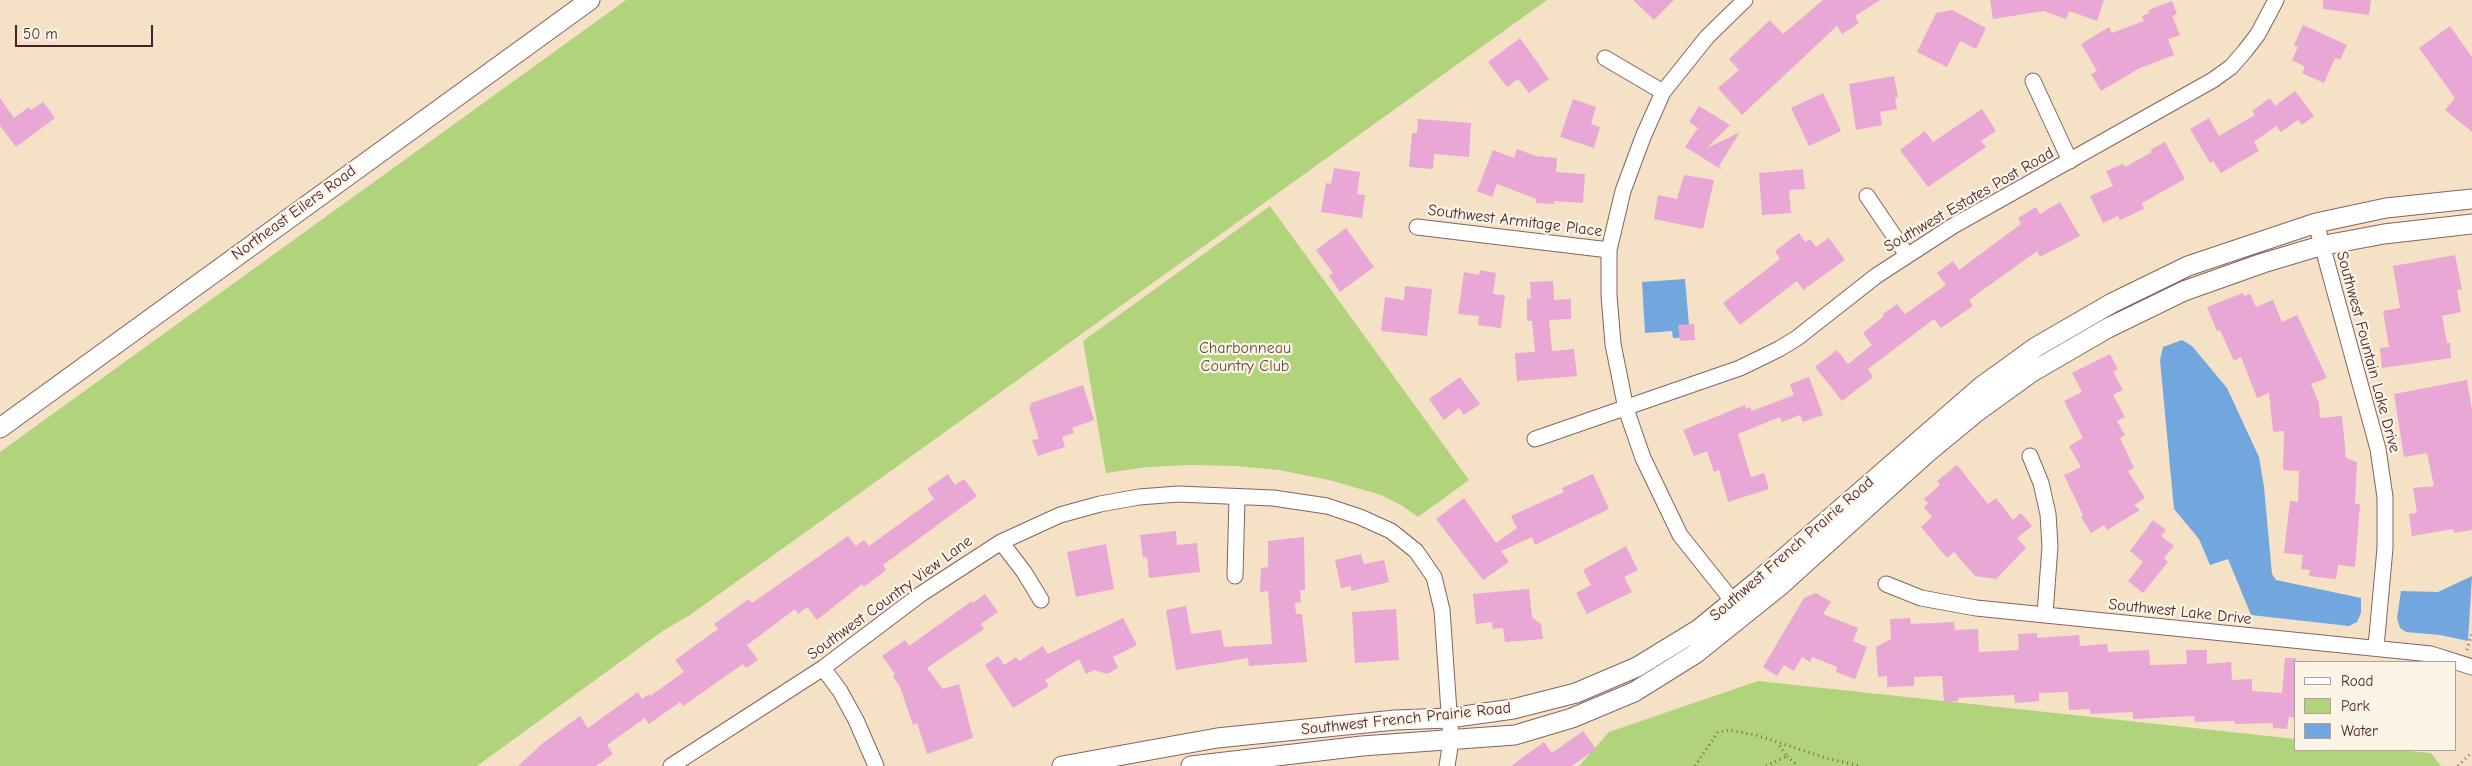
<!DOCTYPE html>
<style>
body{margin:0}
#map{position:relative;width:2472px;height:766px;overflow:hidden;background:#f5e1c5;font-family:"Comic Neue",sans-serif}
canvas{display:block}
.legend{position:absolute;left:2294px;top:661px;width:162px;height:90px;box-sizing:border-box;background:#fcf5e5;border:1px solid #b59f9b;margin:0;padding:6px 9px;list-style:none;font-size:15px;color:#4a1f2b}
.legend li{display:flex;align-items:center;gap:10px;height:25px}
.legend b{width:25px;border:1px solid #b59f9b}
.scale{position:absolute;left:15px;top:25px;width:138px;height:22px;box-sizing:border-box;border:2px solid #4a1f2b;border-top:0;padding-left:6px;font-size:15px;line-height:18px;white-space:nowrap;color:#4a1f2b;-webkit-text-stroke:4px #fcf5e5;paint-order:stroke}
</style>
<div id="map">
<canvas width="2472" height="766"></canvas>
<ul class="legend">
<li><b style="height:6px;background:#fff"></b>Road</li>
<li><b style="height:14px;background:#b0d37c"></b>Park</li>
<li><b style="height:14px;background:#72a6de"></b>Water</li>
</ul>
<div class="scale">50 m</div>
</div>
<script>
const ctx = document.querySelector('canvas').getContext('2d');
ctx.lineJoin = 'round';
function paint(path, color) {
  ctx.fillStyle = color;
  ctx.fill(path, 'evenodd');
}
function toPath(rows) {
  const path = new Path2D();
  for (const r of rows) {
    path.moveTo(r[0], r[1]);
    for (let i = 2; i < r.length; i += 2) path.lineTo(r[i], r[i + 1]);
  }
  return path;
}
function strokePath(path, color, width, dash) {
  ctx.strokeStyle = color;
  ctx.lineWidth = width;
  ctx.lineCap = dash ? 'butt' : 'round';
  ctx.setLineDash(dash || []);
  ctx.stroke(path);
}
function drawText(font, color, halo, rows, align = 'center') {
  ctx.font = font + ' "Comic Neue",sans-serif';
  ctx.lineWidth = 4.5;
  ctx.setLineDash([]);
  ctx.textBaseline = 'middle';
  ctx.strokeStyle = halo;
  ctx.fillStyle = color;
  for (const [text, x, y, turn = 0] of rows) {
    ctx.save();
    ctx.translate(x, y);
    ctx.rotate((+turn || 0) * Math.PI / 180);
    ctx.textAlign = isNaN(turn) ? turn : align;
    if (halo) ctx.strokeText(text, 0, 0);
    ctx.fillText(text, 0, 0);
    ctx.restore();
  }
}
const green = toPath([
 [626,0,1547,0,690,615,664,630,477,766,0,766,0,452],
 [1270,206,1469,480,1418,517,1401,505,1381,495,1329,480,1279,470,1235,466,1190,465,1147,467,1106,473,1083,341],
 [1758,681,2296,739,2296,750,2397,750,2431,753,2441,766,1579,766,1609,732]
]);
const water = toPath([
 [1685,279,1690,337,1673,338,1672,331,1645,333,1642,282],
 [2182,340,2192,346,2227,388,2259,457,2264,487,2272,574,2276,580,2361,598,2361,613,2357,622,2349,626,2251,615,2228,559,2210,565,2199,539,2174,509,2160,360,2163,347],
 [2472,576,2468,641,2440,635,2406,632,2400,628,2397,618,2401,591,2438,592]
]);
const building = toPath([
 [1633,0,1674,0,1654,20],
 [1823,0,1880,0,1855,16,1859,23,1842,34,1837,26,1742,115,1718,88,1739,70,1729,59,1770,20,1783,34],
 [1990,0,2104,0,2097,21,2069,11,2066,19,2044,11,1993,19],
 [2323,0,2371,0,2369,15,2323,9],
 [2172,1,2177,14,2172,16,2180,35,2168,39,2174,55,2138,69,2101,91,2091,74,2097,71,2081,44,2109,27,2112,33,2144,21,2142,16,2149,13,2148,10],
 [1952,10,1986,28,1976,49,1960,41,1947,67,1917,52,1936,13],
 [2303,25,2347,45,2340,60,2335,58,2324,83,2302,73,2305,67,2292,60,2298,47,2294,45],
 [2450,26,2472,57,2472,132,2445,110,2455,98,2419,48],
 [1520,38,1549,79,1529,93,1518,79,1507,87,1488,62],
 [1894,76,1898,97,1895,97,1897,109,1880,112,1882,125,1856,130,1849,84],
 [2295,91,2314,116,2302,125,2298,120,2281,132,2276,126,2254,142,2259,151,2221,173,2213,161,2210,163,2190,129,2209,118,2219,136,2255,115,2252,111,2270,98,2275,106],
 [1823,93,1841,131,1809,146,1791,108],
 [0,98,14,118,29,107,31,110,43,102,55,118,16,147,0,126],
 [1573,99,1596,107,1591,124,1600,127,1594,148,1560,137],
 [1699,106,1730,125,1707,148,1740,132,1719,166,1722,170,1685,147,1698,128,1689,122],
 [1982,109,1996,131,1981,141,1986,147,1928,187,1900,150,1925,131,1933,142],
 [1418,119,1471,123,1469,157,1434,154,1433,169,1409,167,1412,133,1417,133],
 [2165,142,2185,179,2142,203,2144,209,2120,220,2118,216,2103,223,2090,196,2113,186,2106,171,2123,164,2125,167,2152,152,2150,150],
 [1517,149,1536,156,1557,158,1556,172,1585,174,1583,203,1554,201,1554,204,1536,203,1536,199,1497,184,1492,197,1477,191,1493,150,1514,158],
 [1334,168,1360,172,1357,194,1365,195,1362,218,1321,212,1326,183,1331,184],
 [1803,169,1805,189,1789,190,1791,213,1762,215,1759,173],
 [1684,175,1714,180,1703,229,1654,219,1658,195,1677,199],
 [2060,202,2080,236,2040,257,2037,251,1969,300,1973,306,1941,328,1934,319,1868,369,1873,377,1842,401,1815,367,1837,350,1848,364,1872,345,1863,333,1884,316,1883,314,1897,304,1905,314,1946,285,1937,273,1953,261,1959,270,2021,224,2018,218,2036,207,2040,214],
 [1346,228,1374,267,1340,292,1329,276,1333,273,1316,250],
 [1799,233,1805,242,1810,239,1816,247,1829,238,1845,260,1803,290,1797,281,1740,325,1723,303,1780,259,1775,251],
 [2455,255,2462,289,2457,290,2461,312,2442,316,2447,343,2450,343,2451,358,2382,368,2380,348,2389,347,2383,311,2400,308,2393,266],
 [1480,270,1496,273,1493,294,1505,295,1501,328,1478,325,1479,316,1458,314,1464,272,1479,275],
 [1553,281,1554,300,1571,299,1571,319,1549,320,1552,351,1574,349,1577,376,1517,381,1515,353,1535,352,1532,321,1527,321,1527,298,1531,299,1530,282],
 [1405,286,1432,289,1427,336,1381,331,1385,297,1404,300],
 [2243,293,2244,296,2250,294,2256,307,2273,300,2282,322,2297,315,2327,378,2311,384,2319,403,2320,418,2342,416,2346,458,2357,462,2355,504,2360,504,2355,567,2338,565,2336,579,2309,576,2310,570,2301,569,2303,555,2284,553,2290,501,2298,502,2299,471,2283,470,2284,431,2273,432,2269,393,2257,398,2241,357,2234,361,2220,330,2217,331,2207,307],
 [1694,324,1695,340,1680,341,1678,325],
 [2110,354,2118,369,2113,372,2123,390,2113,395,2125,417,2117,421,2125,435,2120,438,2134,468,2128,471,2145,498,2134,505,2140,510,2107,530,2104,525,2091,533,2081,517,2083,515,2064,475,2081,467,2069,446,2083,438,2064,401,2082,392,2072,373],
 [1460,377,1480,404,1464,415,1459,408,1444,420,1429,399],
 [1809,377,1823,415,1803,422,1800,415,1782,422,1780,417,1738,434,1751,477,1764,473,1769,489,1728,502,1719,470,1714,472,1707,451,1694,456,1683,430,1745,405,1746,409,1750,407,1752,411,1794,395,1790,384],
 [2467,380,2472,410,2472,530,2454,533,2453,529,2412,536,2409,514,2417,513,2413,488,2434,486,2427,453,2404,457,2394,394],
 [1083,385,1094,420,1072,428,1074,433,1062,437,1065,447,1038,456,1032,440,1039,439,1029,407,1031,406,1031,403],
 [1957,465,1988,504,1996,498,2013,520,2021,513,2032,526,2017,538,2026,548,1996,579,1975,576,1954,552,1947,558,1921,527,1932,517,1924,507,1928,503,1924,499,1940,485,1937,481],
 [948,474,955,485,964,479,977,496,883,565,886,570,864,587,862,584,817,620,807,607,798,614,795,609,770,628,747,645,758,660,746,668,743,664,683,706,680,702,649,724,645,718,607,745,613,754,596,766,518,766,543,743,580,716,588,728,638,692,642,699,649,694,650,696,684,672,675,660,718,629,714,624,749,599,752,603,848,536,856,546,864,540,869,546,934,499,927,489],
 [1593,474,1609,509,1535,545,1532,537,1501,551,1509,562,1483,580,1436,519,1464,498,1496,543,1517,528,1511,516,1564,492,1562,488],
 [2153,520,2166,530,2161,536,2174,546,2164,558,2168,562,2143,593,2128,581,2143,562,2130,551],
 [1176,531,1177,545,1197,543,1200,572,1149,578,1147,557,1143,558,1140,535],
 [1304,537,1305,590,1300,590,1301,602,1295,603,1296,614,1302,614,1307,662,1249,666,1248,658,1176,670,1166,610,1186,606,1191,634,1221,630,1224,647,1272,644,1268,591,1260,592,1261,568,1268,567,1268,541],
 [1106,544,1114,589,1076,597,1067,552],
 [1626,546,1638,570,1624,577,1632,592,1587,614,1576,593,1591,585,1583,570],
 [1361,554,1364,564,1384,560,1389,582,1351,591,1351,586,1341,588,1335,560],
 [1529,589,1532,617,1541,624,1543,639,1505,642,1503,628,1493,629,1492,622,1476,624,1473,594],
 [1816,593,1831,602,1823,614,1858,628,1853,641,1867,647,1855,679,1836,672,1837,667,1812,657,1810,662,1802,657,1794,671,1784,665,1777,676,1763,667,1804,598],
 [985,594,998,612,981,624,984,629,927,668,943,689,959,684,973,738,927,754,917,723,913,725,900,687,893,676,895,674,882,656,905,640,909,646,972,601,973,603],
 [1396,609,1399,660,1355,663,1352,612],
 [1123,618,1137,645,1113,657,1118,668,1107,674,1094,670,1086,674,1079,659,1045,680,1049,686,1013,708,985,665,998,656,1004,665,1016,657,1019,661,1043,646,1048,654],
 [1910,618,1911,624,1954,622,1955,630,1978,629,1979,652,2019,650,2018,634,2037,633,2037,638,2079,635,2080,646,2107,644,2108,652,2149,650,2150,665,2187,664,2186,650,2207,650,2207,664,2231,662,2232,680,2252,679,2252,691,2282,693,2285,658,2296,658,2296,718,2289,717,2287,729,2273,728,2273,723,2235,724,2235,721,2195,722,2194,716,2133,719,2133,712,2090,714,2090,709,2069,710,2068,692,2039,693,2039,701,2015,703,2014,695,1958,698,1958,701,1944,702,1942,676,1914,677,1914,686,1887,687,1887,676,1878,677,1876,647,1891,639,1890,619],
 [1583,731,1596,749,1572,766,1511,766,1544,742,1552,753]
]);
const path = toPath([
 [2467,650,2472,633],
 [1787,756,1798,766],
 [1695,766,1718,732,1729,730,1756,735,1826,758,1860,766],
 [1766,766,1787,756,1778,744],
 [2458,766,2472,752]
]);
const minor = toPath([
 [1605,58,1663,92],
 [2033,81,2070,161],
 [1867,196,1907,255],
 [2316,223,2378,449,2385,497,2385,548,2376,647],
 [1417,227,1609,250],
 [1535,439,1740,368,1779,349,1797,338,1876,276,1953,226,2213,80,2231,67,2245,51,2258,34,2276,0],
 [2030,456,2041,483,2048,514,2050,546,2045,614],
 [1001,542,1024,572,1041,600],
 [1235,576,1237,497],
 [1886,584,1921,598,1976,608,2431,654,2472,667],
 [1739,609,1680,535,1643,458,1626,409,1613,344,1609,295,1609,250,1623,191,1643,137,1663,92,1707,37,1745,0],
 [823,668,840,691,856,720,876,766],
 [671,766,823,668,921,594,1001,542,1060,515,1100,504,1139,497,1178,494,1273,498,1327,506,1360,517,1391,531,1416,551,1434,577,1442,610,1451,741,1447,766]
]);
const tertiary = toPath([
 [0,428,590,0],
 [1062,766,1217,738,1395,720,1449,718,1513,709,1576,693,1637,667,1699,629,1759,580,1982,386,2036,347,2112,303,2188,266,2316,223,2386,208,2472,199],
 [1191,766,1362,746,1515,735,1572,718,1634,692,1695,654,1781,585,1927,453,1978,411,2032,372,2108,328,2184,291,2263,263,2320,246,2384,234,2472,224]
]);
const streetNames = [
 ["Southwest Estates Post Road",1969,200,-30],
 ["Northeast Eilers Road",294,213,-36],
 ["Southwest Armitage Place",1515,221,7],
 ["Southwest Fountain Lake Drive",2368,352,75],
 ["Southwest French Prairie Road",1792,549,-41],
 ["Southwest Country View Lane",890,598,-36],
 ["Southwest Lake Drive",2180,612,6],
 ["Southwest French Prairie Road",1406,719,-6]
];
const parkNames = [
 ["Charbonneau",1245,348],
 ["Country Club",1245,366]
];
paint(green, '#b0d37c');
paint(water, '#72a6de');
paint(building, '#e9a7d5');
strokePath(minor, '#866361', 17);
strokePath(tertiary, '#866361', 21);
strokePath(path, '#866361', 3, [1, 4]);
strokePath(minor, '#fff', 15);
strokePath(tertiary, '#fff', 19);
drawText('16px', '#4a1f2b', '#fcf5e5', streetNames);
drawText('16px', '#644c3f', '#fcf5e5', parkNames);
</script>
